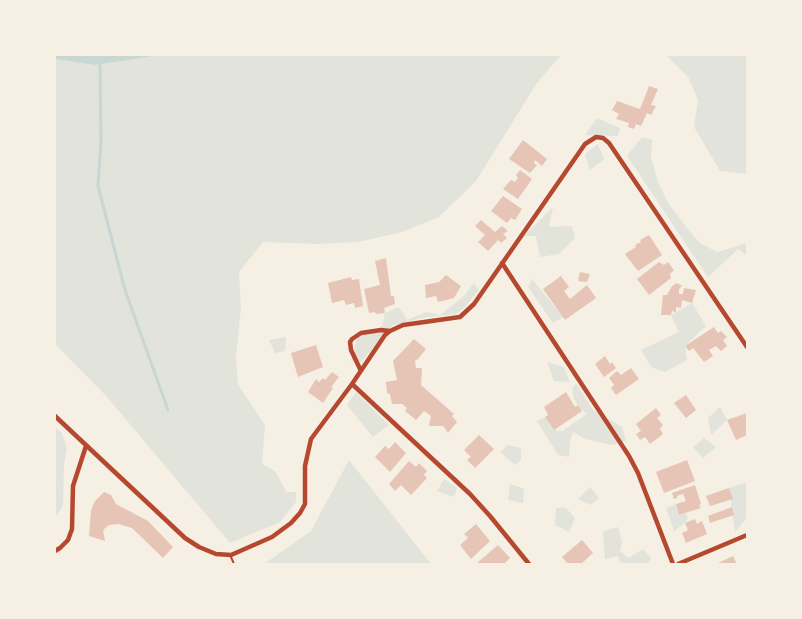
<!DOCTYPE html>
<style>
body{margin:0}
#map{position:relative;width:802px;height:619px;overflow:hidden;background:#f6efe4;font-family:"Golos Text",sans-serif}
canvas{display:block}
.frame{position:absolute;inset:0;border:56px solid #f6efe4;pointer-events:none}
</style>
<div id="map">
<canvas width="802" height="619"></canvas>
<div class="frame"></div>
</div>
<script>
const ctx = document.querySelector('canvas').getContext('2d');
ctx.lineJoin = 'round';
function paint(path, color) {
  ctx.fillStyle = color;
  ctx.fill(path, 'evenodd');
}
function toPath(rows) {
  const path = new Path2D();
  for (const r of rows) {
    path.moveTo(r[0], r[1]);
    for (let i = 2; i < r.length; i += 2) path.lineTo(r[i], r[i + 1]);
  }
  return path;
}
function strokePath(path, color, width, dash) {
  ctx.strokeStyle = color;
  ctx.lineWidth = width;
  ctx.lineCap = dash ? 'butt' : 'round';
  ctx.setLineDash(dash || []);
  ctx.stroke(path);
}
const green = toPath([
 [161,55,561,55,537,83,476,181,439,217,402,232,358,242,317,244,263,242,239,272,241,308,236,357,238,385,265,425,262,464,276,472,286,492,296,492,296,502,280,522,230,543,107,397,55,344,55,59,95,65],
 [666,55,747,55,747,174,720,171,694,127,698,100,688,77],
 [597,118,620,128,618,136,585,135],
 [642,137,652,140,651,157,658,182,668,203,687,228,700,243,717,252,747,243,747,256,738,249,708,277,627,156],
 [598,144,604,159,590,170,585,154],
 [553,207,549,227,572,226,575,238,559,254,540,257,536,236,524,236],
 [532,279,563,317,553,323,528,287],
 [474,283,479,290,465,307,456,314,422,318,393,325,362,361,351,362,358,335,382,328,385,313,399,307,407,320,426,312,440,315,464,296],
 [692,303,706,326,685,346,687,360,665,372,651,367,641,350,679,332,671,315],
 [286,337,285,351,275,353,269,340],
 [547,362,564,367,570,382,554,381],
 [576,383,593,410,622,427,626,441,613,445,585,439,573,432,570,441,569,457,558,455,537,421,545,417,554,430,562,431,587,414,580,408,574,399,572,388],
 [356,392,389,425,373,437,347,405],
 [720,407,727,420,711,435,708,418],
 [55,428,61,432,67,447,64,465,63,506,55,518],
 [704,438,716,447,703,458,693,447],
 [508,445,521,448,521,460,515,465,500,452],
 [349,460,431,564,264,564,311,531],
 [444,479,457,488,454,497,437,491],
 [747,482,747,518,735,532,729,488],
 [510,484,524,489,523,503,508,500],
 [590,487,599,498,591,505,578,499],
 [676,504,679,515,686,513,688,518,685,523,674,531,666,508],
 [556,508,566,508,575,518,569,532,555,525],
 [618,527,622,542,620,551,628,558,643,549,651,558,647,564,621,564,618,556,605,559,603,531]
]);
const water = toPath([
 [55,55,161,55,95,65,55,59]
]);
const stream = toPath([
 [100,65,101,143,98,186,125,290,168,410]
]);
const building = toPath([
 [649,86,658,89,651,105,656,106,651,115,647,113,641,126,636,124,634,129,628,127,629,123,616,119,619,114,612,110,617,101,640,109],
 [523,140,547,159,542,166,535,160,534,163,537,165,530,173,509,159],
 [520,170,532,179,518,199,503,189,511,180,515,182,518,178,516,175],
 [503,196,522,209,515,220,511,218,507,223,491,211],
 [481,220,495,232,502,226,508,231,503,234,507,238,501,243,498,240,488,251,478,242,485,235,475,226],
 [649,235,662,255,638,271,625,254,636,247,635,245,641,242,640,240],
 [386,258,391,296,394,296,395,304,384,308,385,313,376,314,375,312,369,313,364,289,380,285,375,261],
 [659,262,664,265,668,262,674,270,670,274,671,278,649,295,637,279],
 [580,272,590,274,587,282,578,281],
 [446,275,461,286,454,298,438,302,436,296,426,298,425,285,439,282],
 [561,276,569,287,564,291,570,299,587,285,596,298,565,320,543,289],
 [351,277,352,280,359,279,363,306,355,308,354,303,346,305,344,300,332,303,328,283],
 [677,283,682,286,679,289,679,294,683,294,684,288,696,290,692,303,682,300,681,308,676,307,676,312,672,311,671,315,661,315,663,295,667,295,672,286],
 [714,327,718,333,721,331,727,337,723,340,727,346,721,351,716,346,709,350,713,356,704,362,693,348,689,351,685,346],
 [414,339,426,349,418,359,415,361,416,368,422,368,421,385,454,414,452,416,457,422,448,433,443,426,429,426,431,416,424,411,416,420,405,411,407,408,402,404,392,404,390,394,387,393,386,382,397,380,393,361],
 [316,345,323,367,298,377,291,353],
 [605,356,610,364,612,362,616,368,604,377,595,364],
 [631,368,639,379,616,395,611,388,614,385,609,378,617,371,621,375],
 [332,372,339,377,331,387,333,388,323,403,308,392,316,379,319,382,323,378,325,380],
 [566,392,575,407,578,405,582,411,554,430,545,417,548,415,544,407],
 [686,395,696,410,686,418,674,403],
 [656,408,661,415,657,418,663,425,660,429,663,434,650,444,645,437,640,440,636,434,641,431,636,424],
 [747,413,747,435,736,440,727,420],
 [479,435,494,449,475,468,467,460,471,457,464,450],
 [395,442,406,453,390,472,375,457,385,446,389,449],
 [687,460,695,481,664,493,656,472],
 [409,461,416,467,419,463,427,471,424,475,427,478,411,495,401,485,395,491,389,484],
 [695,485,701,504,699,505,701,508,679,515,676,504,686,501,683,494,677,496,677,498,674,499,672,493],
 [729,488,733,499,710,506,706,496],
 [104,492,111,495,116,504,148,521,173,547,163,558,132,528,118,524,109,525,103,530,105,541,89,536,91,510,95,501],
 [732,507,734,515,710,523,708,516],
 [695,519,697,524,702,521,707,534,686,543,682,533,688,530,685,523],
 [476,524,490,541,471,559,460,545,468,538,464,534],
 [582,540,593,553,581,564,568,564,562,557],
 [498,545,510,558,504,564,479,564,477,563],
 [733,556,737,564,716,564]
]);
const service = toPath([
 [231,557,234,564]
]);
const minor = toPath([
 [502,263,629,456,638,473,673,564],
 [361,371,351,350,350,342,352,339,361,333,381,330,390,331],
 [352,384,470,494,490,516,529,564],
 [55,416,185,538,199,547,216,554,231,555,272,537,291,523,300,513,305,504,305,466,311,439,352,384,385,335,390,331,403,325,460,317,474,304,585,144,596,137,603,138,609,143,747,347],
 [55,551,60,548,68,540,72,529,73,486,86,446],
 [678,564,747,535]
]);
paint(green, '#e2e4dc');
paint(water, '#c9d6d2');
strokePath(stream, '#c9d6d2', 3);
paint(building, '#e6c5b7');
strokePath(service, '#b5482f', 2);
strokePath(minor, '#b5482f', 4.5);
</script>
